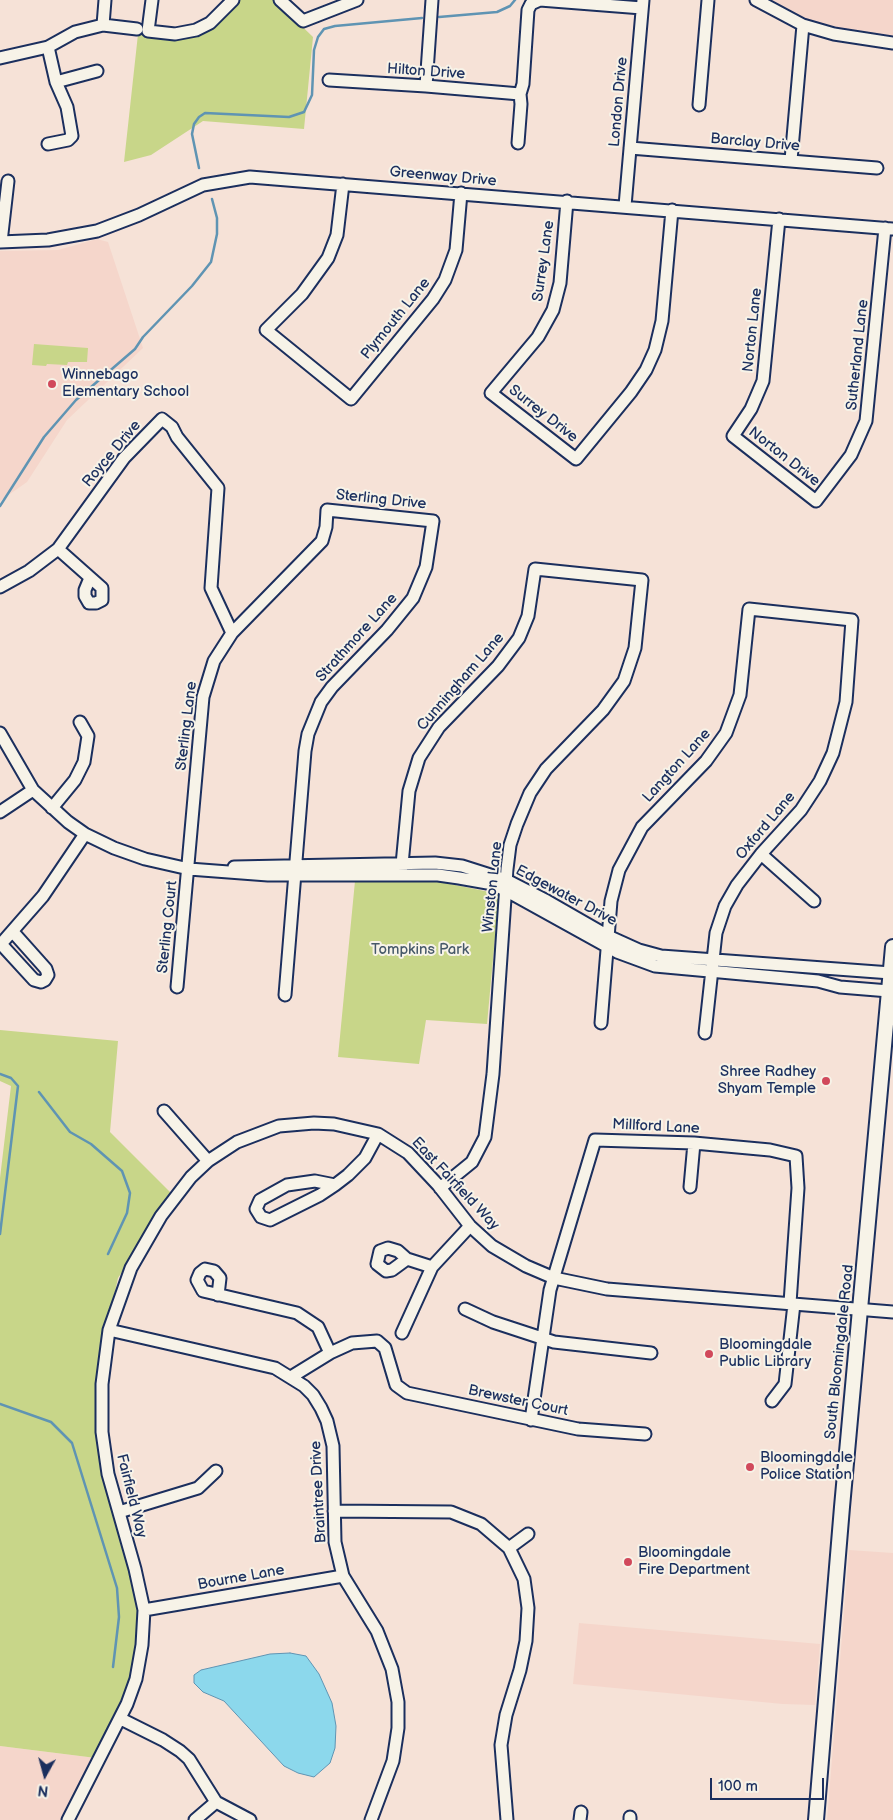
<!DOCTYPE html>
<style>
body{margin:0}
#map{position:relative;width:893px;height:1820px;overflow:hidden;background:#f6e2d7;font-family:"Balsamiq Sans",sans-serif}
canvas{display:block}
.north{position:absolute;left:20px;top:1750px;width:50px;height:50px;-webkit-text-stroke:4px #f7f3e8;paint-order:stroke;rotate:187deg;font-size:14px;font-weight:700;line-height:20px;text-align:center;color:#1b2f5e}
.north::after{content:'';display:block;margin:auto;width:18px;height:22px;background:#1b2f5e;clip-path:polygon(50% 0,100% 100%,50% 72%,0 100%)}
.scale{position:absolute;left:710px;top:1778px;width:114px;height:22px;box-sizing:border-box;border:2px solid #1b2f5e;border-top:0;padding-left:6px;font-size:15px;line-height:18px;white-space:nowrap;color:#1b2f5e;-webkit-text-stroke:4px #f7f3e8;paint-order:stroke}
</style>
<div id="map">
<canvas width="893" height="1820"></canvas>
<div class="north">N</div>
<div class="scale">100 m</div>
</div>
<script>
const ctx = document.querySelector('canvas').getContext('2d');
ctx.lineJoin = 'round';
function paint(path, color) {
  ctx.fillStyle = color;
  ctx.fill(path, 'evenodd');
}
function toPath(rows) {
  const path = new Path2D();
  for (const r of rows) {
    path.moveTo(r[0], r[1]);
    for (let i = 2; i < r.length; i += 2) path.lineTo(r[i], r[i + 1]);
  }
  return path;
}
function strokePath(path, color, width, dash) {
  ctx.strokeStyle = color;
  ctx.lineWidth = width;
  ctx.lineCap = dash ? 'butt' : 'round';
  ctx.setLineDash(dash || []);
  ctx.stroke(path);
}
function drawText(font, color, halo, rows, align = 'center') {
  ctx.font = font + ' "Balsamiq Sans",sans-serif';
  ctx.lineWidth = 4;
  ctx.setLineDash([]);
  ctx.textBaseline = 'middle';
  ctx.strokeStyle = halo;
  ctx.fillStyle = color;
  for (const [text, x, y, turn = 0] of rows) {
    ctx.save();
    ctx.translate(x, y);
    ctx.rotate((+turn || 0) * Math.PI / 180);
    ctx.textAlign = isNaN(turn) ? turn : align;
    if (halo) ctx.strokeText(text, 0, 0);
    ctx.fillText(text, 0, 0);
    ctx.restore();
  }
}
const built = toPath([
 [762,0,893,0,893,39,819,27],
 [97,239,108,242,143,348,67,420,27,482,0,501,0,251,58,250],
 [849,1550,893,1553,893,1820,827,1820],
 [579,1623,820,1644,815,1705,783,1704,573,1684],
 [0,1746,96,1758,66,1820,0,1820]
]);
const green = toPath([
 [230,0,275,0,313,37,304,129,203,121,151,155,124,162,139,25,176,30,209,22],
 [34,344,88,348,87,362,68,362,67,365,47,364,46,366,32,365],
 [431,880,499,894,487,1024,426,1020,419,1064,338,1057,355,881],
 [0,1030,118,1041,110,1132,173,1195,118,1278,100,1359,99,1428,141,1611,130,1691,96,1758,0,1746,0,1178,11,1086,0,1081]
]);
const water = toPath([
 [290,1653,306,1656,319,1674,332,1703,336,1726,335,1748,330,1763,314,1777,298,1773,284,1766,224,1701,203,1692,194,1683,194,1675,201,1670,270,1654,290,1653]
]);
const stream = toPath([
 [439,17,497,12,510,6,515,0],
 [199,168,192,134,194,124,199,117,205,113,289,117,304,112,312,95,314,50,318,37,324,29,335,26,422,18],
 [0,506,44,437,76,400,135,349,143,337,192,286,211,262,217,234,217,218,212,199],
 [0,1074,11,1078,18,1086,0,1234],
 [39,1092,70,1132,91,1144,122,1171,130,1193,127,1213,108,1254],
 [0,1404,51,1422,72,1443,117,1588,119,1617,113,1667]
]);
const minor = toPath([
 [152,0,148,31,175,34,196,30,210,23,233,0],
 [280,0,303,21,357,0],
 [756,0,803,25,834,34,893,43],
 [103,25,105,0],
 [48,47,56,82,67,107,72,136,68,140,48,144],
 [0,58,48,47,75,32,103,25,137,29],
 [329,80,426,86,520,94],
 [56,82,97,71],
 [426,86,432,0],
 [699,105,708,0],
 [518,143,521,104,520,94,523,84,528,10,531,4,540,0,642,8],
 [630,148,877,168],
 [791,160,803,25],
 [343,184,337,235,328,258,302,294,266,330,351,399,433,299,445,280,456,250,461,193],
 [567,201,560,283,553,310,538,337,491,393,576,459,631,392,646,370,655,350,662,321,672,210],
 [625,206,643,0],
 [779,219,763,381,751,409,733,436,816,501,851,455,866,421,885,228],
 [0,242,48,240,97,231,139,215,203,185,250,177,893,229],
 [1,242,8,181],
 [58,549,102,588,102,600,96,603,89,603,85,596,85,590,90,578],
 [0,587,29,571,58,549,124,458,162,419,172,427,177,437,218,488,211,588,232,633],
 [0,733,33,790,68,822,85,834,114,848,145,859,189,869,268,875,438,875,459,878,493,884,505,890,617,952,655,966,818,981,840,987,889,991],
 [52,808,75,780,84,762,88,736,80,722],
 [0,812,33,790],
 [761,854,814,901],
 [234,867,435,863,462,866,506,880,547,901,608,936,639,950,661,956,891,973],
 [401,875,409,791,419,758,439,727,498,666,519,638,528,616,535,569,642,580,635,648,624,681,603,710,546,769,530,793,517,824,510,845,507,869,493,1074,485,1137,472,1162,440,1188],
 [1,944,34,980,41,982,45,980,48,975,46,969,13,932],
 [0,945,43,896,85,834],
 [177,987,203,697,214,661,232,633,322,541,326,527,327,510,433,521,426,567,413,598,387,630,332,687,321,702,308,734,305,751,285,995],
 [601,1023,611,901,619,870,642,827,706,761,726,733,740,695,749,609,852,620,846,702,833,753,820,781,801,810,761,854,737,885,725,906,716,933,705,1033],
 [164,1111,208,1161],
 [335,1185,315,1181,287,1185,260,1200,256,1209,261,1217,270,1220,320,1195,335,1185,348,1175,365,1158,378,1134],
 [690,1187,694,1143],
 [407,1259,392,1270,386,1271,377,1264,380,1251,388,1248,398,1251,407,1259,432,1267],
 [218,1295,220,1278,214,1271,205,1269,200,1273,197,1280,203,1291,297,1313,318,1327,330,1353],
 [465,1309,493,1322,554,1342,651,1353],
 [109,1330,275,1368,304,1386,313,1395,321,1408,327,1421,333,1446,335,1542,343,1576,377,1631,392,1669,398,1702,398,1728,393,1761,371,1820],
 [402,1333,432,1267,470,1226],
 [291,1377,330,1353,352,1343,377,1341,385,1348,396,1385,407,1393,578,1429,645,1434],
 [772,1401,785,1384,794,1304],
 [531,1420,550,1290,595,1140,694,1143,770,1150,796,1156,798,1188,790,1303],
 [334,1511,451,1512,481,1524,509,1548,524,1579,528,1608,526,1641,520,1670,506,1715,501,1745,507,1820],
 [119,1512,198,1488,216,1471],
 [509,1548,528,1534],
 [144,1610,343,1576],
 [121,1719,163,1740,180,1751,189,1759,216,1802,250,1820],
 [68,1820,127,1704,136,1679,142,1645,144,1610,135,1569,108,1474,102,1432,102,1384,109,1330,131,1268,161,1216,191,1177,208,1161,237,1142,279,1126,314,1123,334,1124,378,1134,408,1153,438,1185,470,1226,492,1246,526,1266,554,1278,607,1289,893,1312],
 [195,1820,216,1802],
 [580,1820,581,1812],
 [630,1820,630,1817]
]);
const major = toPath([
 [816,1820,842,1507,893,947]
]);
const markers = [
 [52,384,5,"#d1495b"],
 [826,1081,5,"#d1495b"],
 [709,1354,5,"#d1495b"],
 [750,1467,5,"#d1495b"],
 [628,1562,5,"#d1495b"]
];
const streetNames = [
 ["Hilton Drive",426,72,4],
 ["London Drive",619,102,-85],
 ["Barclay Drive",755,143,5],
 ["Greenway Drive",443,177,5],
 ["Surrey Lane",544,261,-82],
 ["Plymouth Lane",396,319,-51],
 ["Norton Lane",753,330,-84],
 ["Sutherland Lane",858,355,-84],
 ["Surrey Drive",543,414,38],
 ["Royce Drive",112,454,-50],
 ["Norton Drive",784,457,38],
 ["Sterling Drive",381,500,6],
 ["Strathmore Lane",357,638,-48],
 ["Cunningham Lane",461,682,-49],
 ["Sterling Lane",187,726,-83],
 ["Langton Lane",677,766,-48],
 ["Oxford Lane",766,826,-50],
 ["Winston Lane",493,887,-84],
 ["Edgewater Drive",566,896,28],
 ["Sterling Court",168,927,-84],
 ["Millford Lane",656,1127,3],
 ["East Fairfield Way",455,1184,47],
 ["South Bloomingdale Road",840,1352,-84],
 ["Brewster Court",518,1401,12],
 ["Braintree Drive",319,1492,-93],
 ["Fairfield Way",131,1496,76],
 ["Bourne Lane",241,1578,-10]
];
const poiNames = [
 ["Winnebago",62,375],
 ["Elementary School",62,392],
 ["Shree Radhey",816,1072,"right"],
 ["Shyam Temple",816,1089,"right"],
 ["Bloomingdale",719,1345],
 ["Public Library",719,1362],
 ["Bloomingdale",760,1458],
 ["Police Station",760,1475],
 ["Bloomingdale",638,1553],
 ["Fire Department",638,1570]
];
const parkNames = [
 ["Tompkins Park",420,950]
];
paint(built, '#f5d6cb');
paint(green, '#c8d689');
paint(water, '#8cd8ec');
strokePath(water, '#5f94b3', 1);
strokePath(stream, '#5f94b3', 2.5);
strokePath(minor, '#1b2f5e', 15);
strokePath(major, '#1b2f5e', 18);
strokePath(minor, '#f7f3e8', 11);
strokePath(major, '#f7f3e8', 14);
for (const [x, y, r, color] of markers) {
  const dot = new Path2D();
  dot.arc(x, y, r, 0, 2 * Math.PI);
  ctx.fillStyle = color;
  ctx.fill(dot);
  strokePath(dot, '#f7f3e8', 2);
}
drawText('15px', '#1b2f5e', '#f7f3e8', streetNames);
drawText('15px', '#1b2f5e', '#f7f3e8', poiNames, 'left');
drawText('15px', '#465969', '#f7f3e8', parkNames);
</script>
